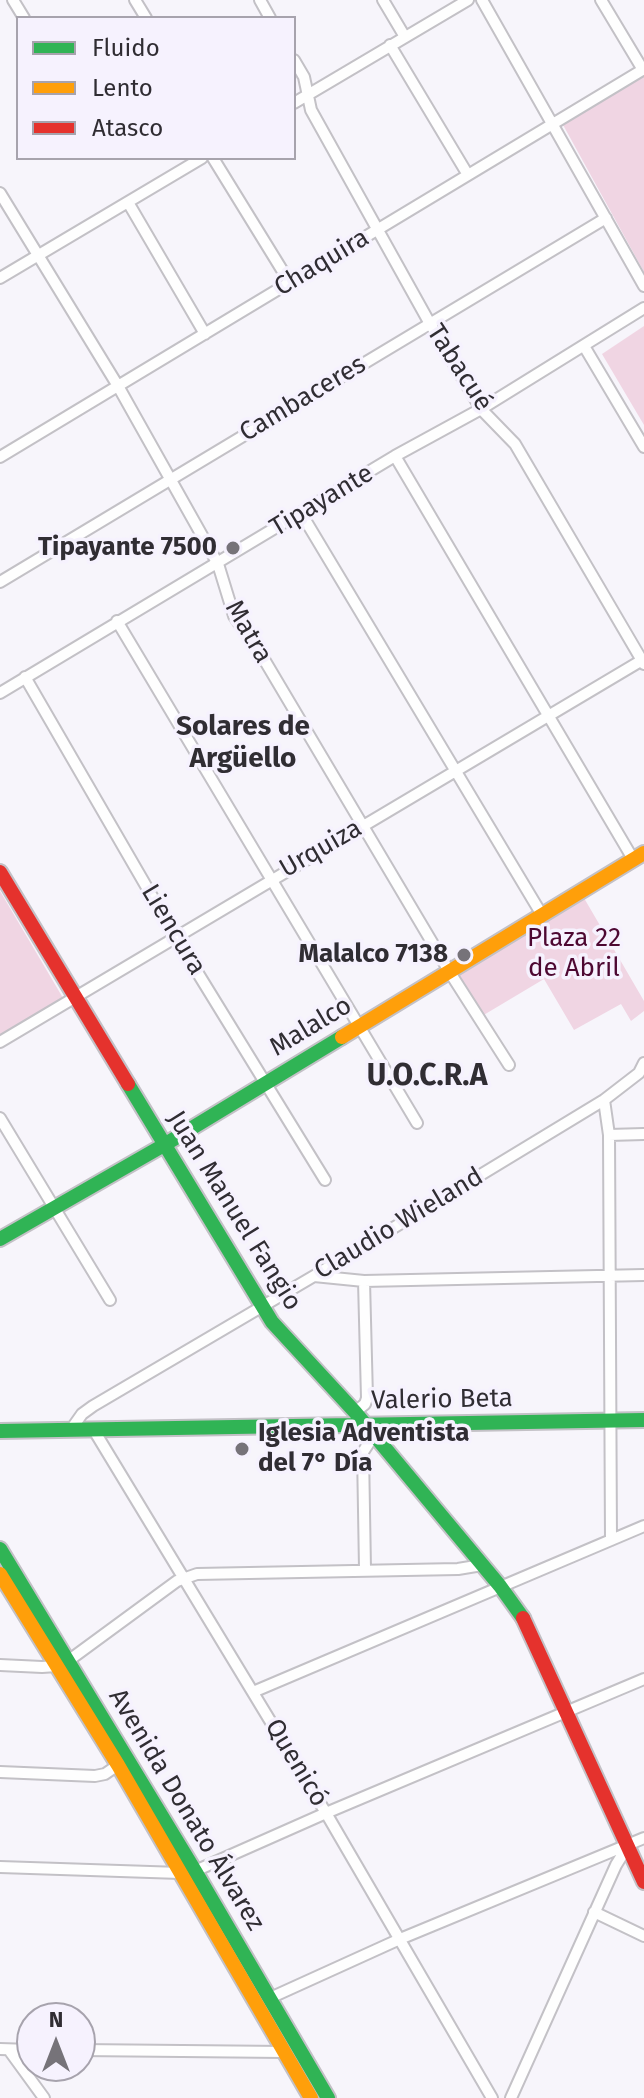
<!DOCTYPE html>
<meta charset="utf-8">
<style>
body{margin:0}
#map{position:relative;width:644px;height:2098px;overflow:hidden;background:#f7f5fb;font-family:"Fira Sans",sans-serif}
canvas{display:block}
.legend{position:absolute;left:16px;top:16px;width:280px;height:144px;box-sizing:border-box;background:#f6f2fe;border:2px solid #a7a3ad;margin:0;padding:10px 14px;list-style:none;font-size:24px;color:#302d33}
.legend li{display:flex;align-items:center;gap:16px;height:40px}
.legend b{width:40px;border:2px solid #a7a3ad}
.north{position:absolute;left:16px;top:2002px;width:80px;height:80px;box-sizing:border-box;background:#f6f2fe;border:2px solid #a7a3ad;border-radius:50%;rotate:0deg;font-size:22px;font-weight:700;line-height:32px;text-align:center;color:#302d33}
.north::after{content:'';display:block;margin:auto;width:28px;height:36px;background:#767379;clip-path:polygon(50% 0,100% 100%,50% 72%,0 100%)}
</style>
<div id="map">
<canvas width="644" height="2098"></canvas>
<ul class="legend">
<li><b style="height:10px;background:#30b455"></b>Fluido</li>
<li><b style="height:10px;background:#ff9f0a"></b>Lento</li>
<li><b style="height:10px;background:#e5322d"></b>Atasco</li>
</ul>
<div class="north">N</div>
</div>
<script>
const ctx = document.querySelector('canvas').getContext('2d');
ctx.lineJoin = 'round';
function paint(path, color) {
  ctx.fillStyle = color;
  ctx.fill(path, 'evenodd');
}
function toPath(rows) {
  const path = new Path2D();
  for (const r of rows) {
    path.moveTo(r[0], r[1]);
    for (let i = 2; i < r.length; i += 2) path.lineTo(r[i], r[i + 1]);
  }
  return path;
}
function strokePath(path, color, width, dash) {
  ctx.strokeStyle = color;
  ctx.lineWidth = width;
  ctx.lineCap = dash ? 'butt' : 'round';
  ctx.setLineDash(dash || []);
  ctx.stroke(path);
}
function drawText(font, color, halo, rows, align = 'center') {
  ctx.font = font + ' "Fira Sans",sans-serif';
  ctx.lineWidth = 7;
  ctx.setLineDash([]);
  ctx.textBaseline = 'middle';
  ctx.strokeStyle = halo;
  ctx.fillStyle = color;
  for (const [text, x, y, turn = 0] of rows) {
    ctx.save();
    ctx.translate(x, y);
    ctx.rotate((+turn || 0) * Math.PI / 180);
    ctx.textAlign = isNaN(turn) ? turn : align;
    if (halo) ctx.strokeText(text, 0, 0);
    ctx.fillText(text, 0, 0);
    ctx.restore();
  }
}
const green = toPath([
 [644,75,644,272,562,123],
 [644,326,644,425,602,354],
 [0,891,63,998,0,1035],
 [584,898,644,1001,644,1011,631,1021,621,1004,574,1030,544,979,482,1016,458,974]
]);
const street = toPath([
 [13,0,24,18],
 [135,0,146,18],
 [260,0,270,18],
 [383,0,405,37],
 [482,0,644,286],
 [601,0,643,70],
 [390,45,468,175],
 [294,60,304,77,311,110,429,322,481,409,515,444,644,664],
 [294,103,468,0],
 [213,158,290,283],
 [0,193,118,386,218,564,234,616,265,661,449,971,509,1065],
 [129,204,205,334],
 [0,278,202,158],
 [584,346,644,447],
 [395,456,633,859],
 [0,457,644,69],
 [301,513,542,915],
 [0,582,606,218],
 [117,621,417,1123],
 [25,677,175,936,325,1180],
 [0,693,395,456,481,409,644,308],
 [0,1042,644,659],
 [604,1100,609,1135,611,1540],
 [0,1118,110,1300],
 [609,1135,644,1134],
 [314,1276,364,1281,644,1275],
 [355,1412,365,1404,367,1398,364,1281],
 [70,1431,82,1414,93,1406,314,1276,604,1100,639,1073,644,1063],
 [95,1432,326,1813,492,2098],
 [365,1569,363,1452,374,1435],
 [0,1665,42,1667,57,1666,68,1661,177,1581,197,1574,458,1569,482,1565],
 [253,1692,644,1526],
 [0,1772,95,1776,105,1774,118,1765],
 [0,1867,180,1873,195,1871,326,1813,644,1679],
 [594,1912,644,1936],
 [270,1998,400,1939,644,1838],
 [0,2049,32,2050],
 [9,2050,44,2098],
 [80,2050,284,2052],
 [511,2098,616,1865,629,1844]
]);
const fast = toPath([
 [128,1084,272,1322,355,1412,500,1586,523,1618],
 [0,1239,164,1145,342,1037],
 [0,1431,644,1420],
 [0,1549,195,1871,328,2098]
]);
const slow = toPath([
 [342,1037,644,853],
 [0,1574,118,1765,311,2098]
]);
const jam = toPath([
 [0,872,128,1084],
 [523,1618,644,1882]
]);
const markers = [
 [233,548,8,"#767379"],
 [464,955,8,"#767379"],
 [242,1449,8,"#767379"]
];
const streetNames = [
 ["Chaquira",322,263,-31],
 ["Tabacué",459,368,57],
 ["Cambaceres",303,399,-31],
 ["Tipayante",322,501,-31],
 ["Matra",248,632,60],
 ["Urquiza",321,849,-30],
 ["Liencura",173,930,59],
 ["Malalco",311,1027,-31],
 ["Juan Manuel Fangio",234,1211,58],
 ["Claudio Wieland",399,1224,-31],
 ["Valerio Beta",442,1400,-1],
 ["Quenicó",296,1763,59],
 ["Avenida Donato Álvarez",186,1810,59]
];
const poiNames = [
 ["Tipayante 7500",217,548],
 ["Malalco 7138",448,955],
 ["Iglesia Adventista",258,1434,"left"],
 ["del 7° Día",258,1464,"left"]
];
const parkNames = [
 ["Plaza 22",574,939],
 ["de Abril",574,969]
];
const neighbourhoodNames = [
 ["Solares de",243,727],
 ["Argüello",243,759]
];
const quarterNames = [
 ["U.O.C.R.A",427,1077]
];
paint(green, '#f0d5e3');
strokePath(street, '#c3c1c6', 14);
strokePath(fast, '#c3c1c6', 18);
strokePath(slow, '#c3c1c6', 18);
strokePath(jam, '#c3c1c6', 18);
strokePath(street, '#fefefe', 10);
strokePath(fast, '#30b455', 14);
strokePath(slow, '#ff9f0a', 14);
strokePath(jam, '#e5322d', 14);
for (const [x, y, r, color] of markers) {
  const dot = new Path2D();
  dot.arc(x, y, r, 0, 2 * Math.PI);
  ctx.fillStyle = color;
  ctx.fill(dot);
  strokePath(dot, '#f6f2fe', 3);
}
drawText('26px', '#302d33', '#f6f2fe', streetNames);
drawText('bold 26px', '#302d33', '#f6f2fe', poiNames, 'right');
drawText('26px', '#4d0832', '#f6f2fe', parkNames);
drawText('bold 28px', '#302d33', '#f6f2fe', neighbourhoodNames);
drawText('bold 30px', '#302d33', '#f6f2fe', quarterNames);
</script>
